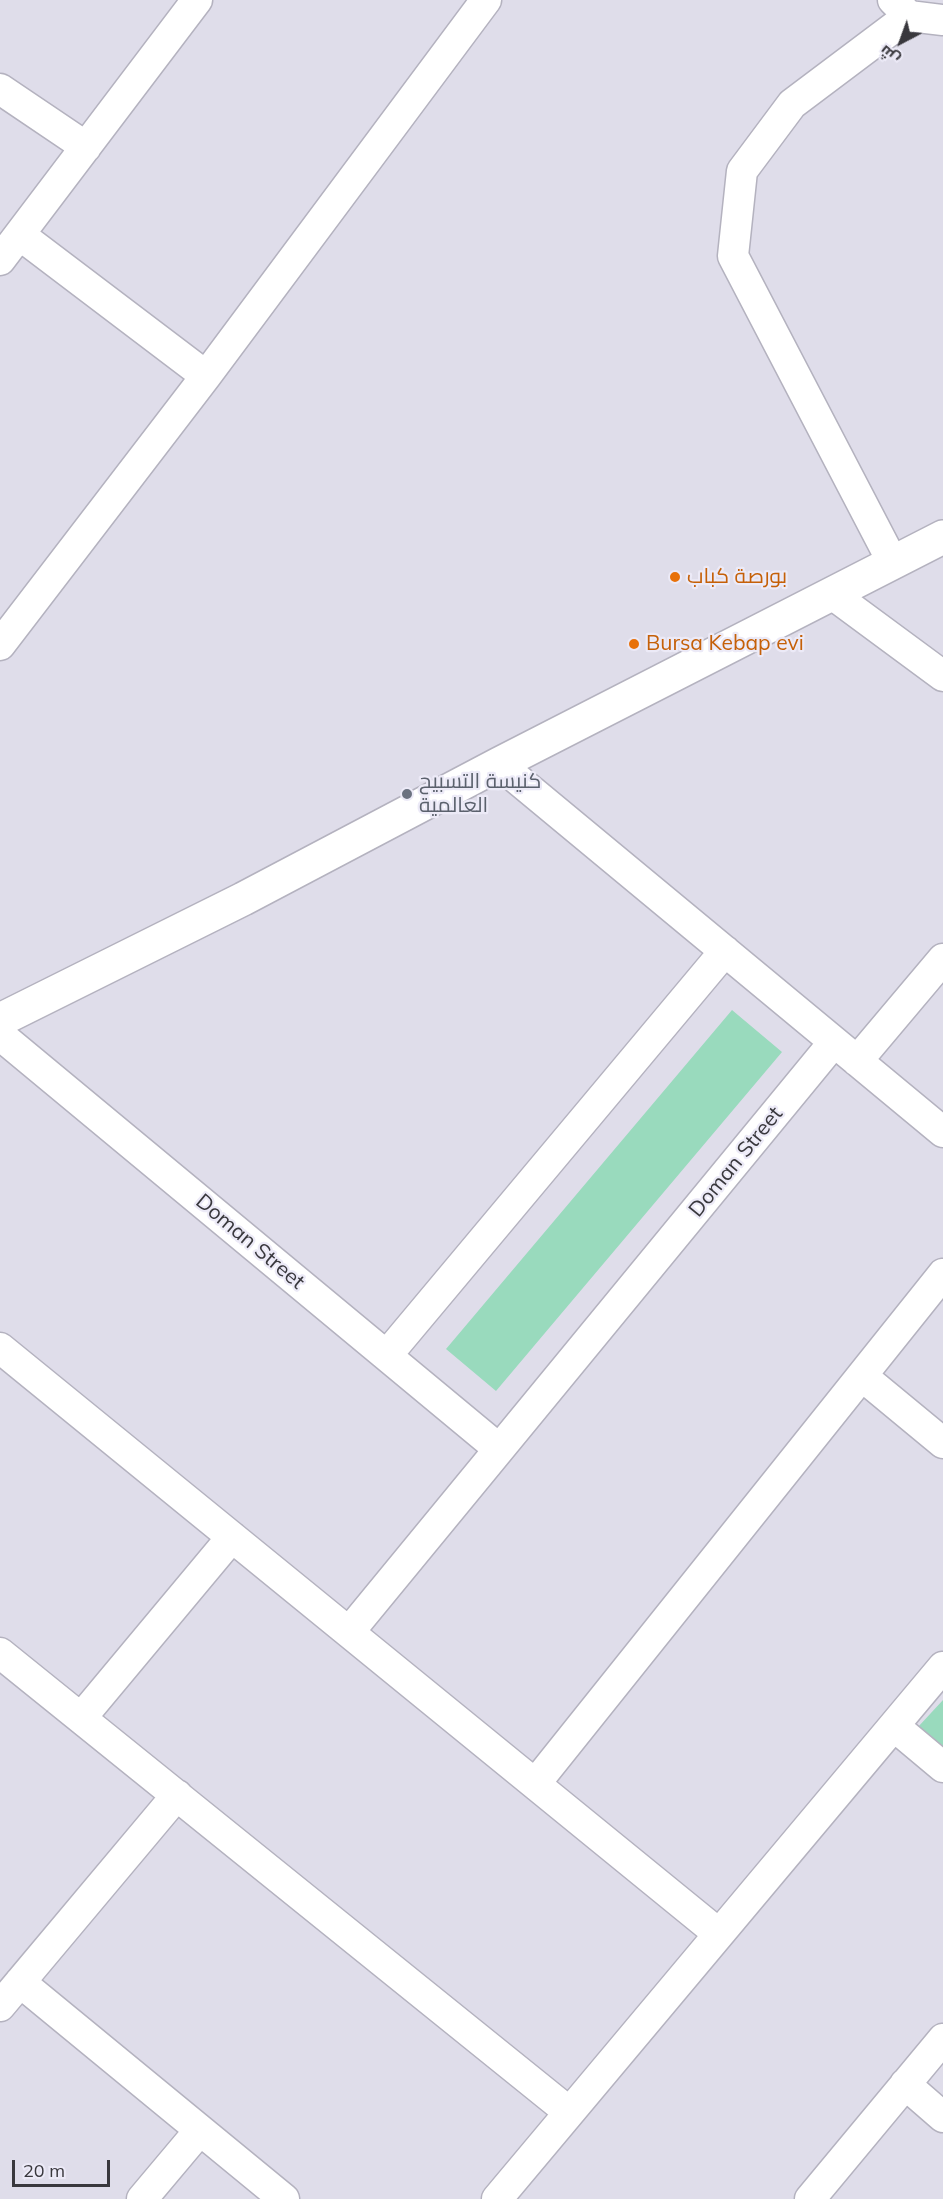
<!DOCTYPE html>
<meta charset="utf-8">
<style>
body{margin:0}
#map{position:relative;width:943px;height:2199px;overflow:hidden;background:#dfddea;font-family:Mulish,Cairo,sans-serif}
canvas{display:block}
.north{position:absolute;left:871px;top:12px;width:60px;height:60px;-webkit-text-stroke:4px #eceaf7;paint-order:stroke;rotate:221deg;font-size:16px;font-weight:700;line-height:24px;text-align:center;color:#39383d}
.north::after{content:'';display:block;margin:auto;width:21px;height:27px;background:#39383d;clip-path:polygon(50% 0,100% 100%,50% 72%,0 100%)}
.scale{position:absolute;left:12px;top:2160px;width:98px;height:27px;box-sizing:border-box;border:3px solid #39383d;border-top:0;padding-left:8px;font-size:18px;line-height:21px;white-space:nowrap;color:#39383d;-webkit-text-stroke:4px #eceaf7;paint-order:stroke}
</style>
<div id="map">
<canvas width="943" height="2199"></canvas>
<div class="north">ش</div>
<div class="scale">20 m</div>
</div>
<script>
const ctx = document.querySelector('canvas').getContext('2d');
ctx.lineJoin = 'round';
function paint(path, color) {
  ctx.fillStyle = color;
  ctx.fill(path, 'evenodd');
}
function toPath(rows) {
  const path = new Path2D();
  for (const r of rows) {
    path.moveTo(r[0], r[1]);
    for (let i = 2; i < r.length; i += 2) path.lineTo(r[i], r[i + 1]);
  }
  return path;
}
function strokePath(path, color, width, dash) {
  ctx.strokeStyle = color;
  ctx.lineWidth = width;
  ctx.lineCap = dash ? 'butt' : 'round';
  ctx.setLineDash(dash || []);
  ctx.stroke(path);
}
function drawText(font, color, halo, rows, align = 'center') {
  ctx.font = font + ' Mulish,Cairo,sans-serif';
  ctx.lineWidth = 4.5;
  ctx.setLineDash([]);
  ctx.textBaseline = 'middle';
  ctx.strokeStyle = halo;
  ctx.fillStyle = color;
  for (const [text, x, y, turn = 0] of rows) {
    ctx.save();
    ctx.translate(x, y);
    ctx.rotate((+turn || 0) * Math.PI / 180);
    ctx.textAlign = isNaN(turn) ? turn : align;
    if (halo) ctx.strokeText(text, 0, 0);
    ctx.fillText(text, 0, 0);
    ctx.restore();
  }
}
const green = toPath([
 [732,1010,782,1052,496,1391,446,1349],
 [943,1700,943,1748,918,1727]
]);
const minor = toPath([
 [893,0,909,16,943,20],
 [0,89,86,147],
 [20,235,206,376],
 [0,260,197,0],
 [893,563,733,256,742,171,792,104,909,16],
 [832,594,943,676],
 [0,645,206,376,486,0],
 [499,764,943,1132],
 [0,1035,499,1449],
 [857,1061,943,959],
 [0,1348,719,1934],
 [387,1355,725,951],
 [862,1376,943,1443],
 [349,1632,834,1042],
 [0,1653,569,2112],
 [81,1718,232,1537],
 [894,1726,943,1767],
 [535,1784,943,1274],
 [20,1982,284,2199],
 [0,2006,177,1795],
 [905,2084,943,2117],
 [142,2199,200,2130],
 [497,2199,943,1667],
 [810,2199,943,2039]
]);
const tertiary = toPath([
 [0,1020,243,899,499,764,943,537]
]);
const markers = [
 [675,577,6,"#e8710a"],
 [634,644,6,"#e8710a"],
 [407,794,6,"#6b7280"]
];
const foodNames = [
 ["بورصة كباب",687,577],
 ["Bursa Kebap evi",646,644]
];
const worshipNames = [
 ["كنيسة التسبيح",419,782],
 ["العالمية",419,806]
];
const streetNames = [
 ["Doman Street",736,1162,-51],
 ["Doman Street",250,1242,40]
];
paint(green, '#99dabd');
strokePath(minor, '#b4b2bf', 33);
strokePath(tertiary, '#b4b2bf', 36);
strokePath(minor, '#fff', 30);
strokePath(tertiary, '#fff', 33);
for (const [x, y, r, color] of markers) {
  const dot = new Path2D();
  dot.arc(x, y, r, 0, 2 * Math.PI);
  ctx.fillStyle = color;
  ctx.fill(dot);
  strokePath(dot, '#eceaf7', 2);
}
drawText('21px', '#c56008', '#eceaf7', foodNames, 'left');
drawText('21px', '#5b616d', '#eceaf7', worshipNames, 'left');
drawText('21px', '#39383d', '#eceaf7', streetNames);
</script>
